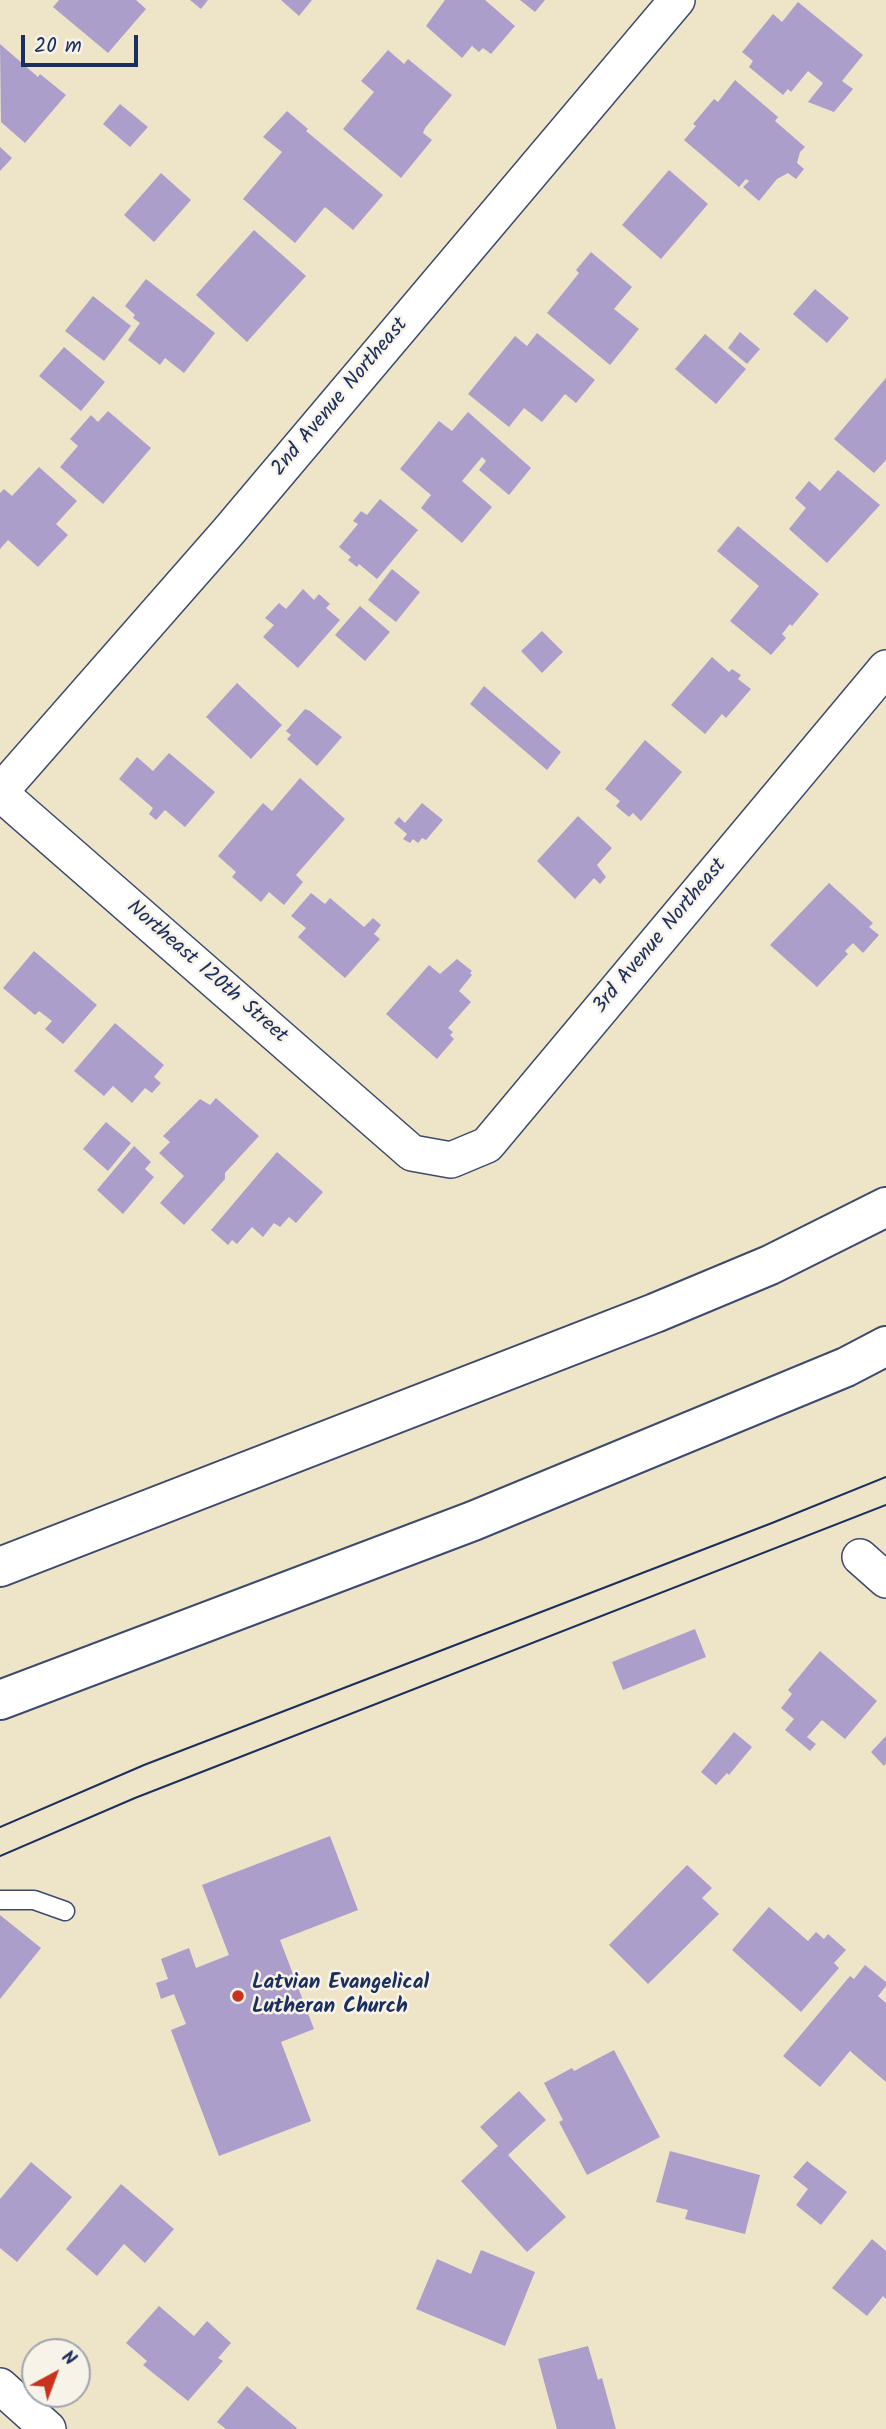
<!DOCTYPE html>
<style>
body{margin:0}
#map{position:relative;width:886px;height:2429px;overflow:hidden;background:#eee5c8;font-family:Kalam,sans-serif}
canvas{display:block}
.north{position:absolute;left:21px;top:2338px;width:70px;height:70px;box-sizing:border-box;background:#f7f3e8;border:2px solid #9fa5b1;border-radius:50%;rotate:41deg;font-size:19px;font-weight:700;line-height:28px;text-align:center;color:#1b2f5e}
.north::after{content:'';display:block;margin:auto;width:24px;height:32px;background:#c8321e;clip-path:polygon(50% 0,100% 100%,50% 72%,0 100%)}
.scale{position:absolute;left:21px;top:35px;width:117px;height:32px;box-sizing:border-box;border:4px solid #1b2f5e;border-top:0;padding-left:9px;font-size:21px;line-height:24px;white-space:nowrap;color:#1b2f5e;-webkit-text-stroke:5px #f7f3e8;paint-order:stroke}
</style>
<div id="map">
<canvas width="886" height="2429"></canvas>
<div class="north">N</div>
<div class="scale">20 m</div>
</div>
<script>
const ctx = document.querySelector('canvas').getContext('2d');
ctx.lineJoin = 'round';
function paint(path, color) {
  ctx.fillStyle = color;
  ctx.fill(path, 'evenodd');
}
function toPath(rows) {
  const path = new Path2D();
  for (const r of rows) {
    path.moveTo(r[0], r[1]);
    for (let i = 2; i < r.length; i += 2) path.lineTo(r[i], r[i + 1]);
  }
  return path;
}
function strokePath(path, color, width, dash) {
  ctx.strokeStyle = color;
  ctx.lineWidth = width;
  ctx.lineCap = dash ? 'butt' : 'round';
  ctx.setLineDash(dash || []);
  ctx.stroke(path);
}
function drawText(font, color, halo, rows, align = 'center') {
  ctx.font = font + ' Kalam,sans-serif';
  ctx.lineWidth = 5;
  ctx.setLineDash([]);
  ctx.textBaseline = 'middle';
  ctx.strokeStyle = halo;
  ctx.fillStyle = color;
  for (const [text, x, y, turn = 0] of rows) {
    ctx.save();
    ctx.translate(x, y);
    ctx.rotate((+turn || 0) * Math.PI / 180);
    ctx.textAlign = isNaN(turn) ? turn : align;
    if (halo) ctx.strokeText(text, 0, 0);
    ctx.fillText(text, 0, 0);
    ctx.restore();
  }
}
const building = toPath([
 [59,0,136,0,146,9,108,53,53,7],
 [190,0,208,0,201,9],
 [281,0,312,0,299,16],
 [445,0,485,0,515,26,491,54,483,48,479,52,472,46,462,58,426,26],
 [520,0,545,0,535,12],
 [798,2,863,55,842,81,853,89,834,112,808,102,823,83,808,71,791,92,788,89,783,95,749,67,753,61,742,52,773,14,782,22],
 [0,44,38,77,40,74,66,95,25,143,1,122],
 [388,50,404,64,408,59,452,95,425,128,423,133,432,140,401,178,343,129,374,92,361,81],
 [735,80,778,117,775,121,805,147,800,152,797,163,804,169,796,179,788,173,777,179,759,201,743,187,749,181,746,179,739,187,684,140,696,126,693,124,714,99,718,102],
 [120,104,148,127,130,147,103,124],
 [287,111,308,129,306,131,383,195,353,230,325,207,295,243,243,199,282,152,263,137],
 [0,147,12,158,0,171],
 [669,170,708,204,661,259,622,225],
 [161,173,191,200,154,242,124,215],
 [254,230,306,276,247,342,196,295],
 [591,252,632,287,614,309,639,329,610,365,547,313,579,273,576,270],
 [146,279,215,333,184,373,165,358,160,365,128,340,140,323,133,318,135,315,125,306],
 [815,289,849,318,827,343,793,314],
 [93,296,131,326,104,361,65,331],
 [740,332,760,349,747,364,728,348],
 [537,333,595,380,576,403,565,394,542,422,524,408,509,427,468,394,515,336,527,346],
 [705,334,746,369,716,404,675,369],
 [64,347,105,382,81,411,39,376],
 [886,378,886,460,874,473,834,439],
 [108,411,151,448,103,504,60,467,78,446,70,439,91,415,98,422],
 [468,412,531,468,509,495,479,470,486,461,482,457,462,481,492,507,462,543,421,508,431,495,400,469,439,421,452,431],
 [39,467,77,501,56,524,68,535,38,567,8,540,0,549,0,493,4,489,12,496],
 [838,470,880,505,827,563,789,529,806,508,795,498,809,481,820,491],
 [380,499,418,530,377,579,359,564,357,567,348,560,351,557,339,547,358,524,353,521,361,511,367,515],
 [738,526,819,594,792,626,790,624,782,634,786,638,771,655,730,621,759,586,717,551],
 [392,569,420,592,396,622,368,600],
 [303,589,314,600,319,594,330,604,326,608,340,620,298,668,263,637,274,625,265,618,279,603,286,609],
 [360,606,390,632,365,661,335,635],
 [542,631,563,652,542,673,521,651],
 [712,657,729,672,732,669,741,675,738,679,751,689,726,718,722,714,705,734,671,705],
 [237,683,282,725,251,759,206,717],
 [484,686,561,752,547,770,470,704],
 [305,709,310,711,342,737,317,766,287,739,291,735,286,731],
 [645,740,682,772,641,821,633,813,629,817,616,806,620,801,605,789],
 [169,753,215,792,185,827,165,810,156,820,149,814,153,808,119,779,137,757,153,771],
 [300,778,345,819,296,875,303,882,284,905,269,892,261,902,232,877,236,872,218,856,263,803,272,811],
 [422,803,443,820,426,840,422,838,418,843,413,839,410,843,403,839,407,834,394,823,399,817,405,823],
 [578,816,612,848,597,865,606,877,600,884,594,878,575,899,537,861],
 [829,883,873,923,869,927,879,935,863,953,853,943,845,951,848,954,817,987,770,945],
 [311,893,325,904,330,898,364,927,373,918,381,925,374,934,380,939,345,978,298,937,306,928,291,916],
 [34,951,97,1005,63,1044,45,1029,52,1021,39,1011,35,1015,3,988],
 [457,959,472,971,470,973,472,975,459,991,471,1002,448,1028,453,1032,450,1035,454,1039,437,1059,386,1014,429,965,440,974],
 [115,1023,164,1065,154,1077,161,1083,152,1093,145,1088,132,1103,113,1086,104,1096,74,1071],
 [216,1098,259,1136,225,1173,225,1179,184,1225,160,1203,184,1176,159,1153,170,1142,163,1136,200,1099,210,1105],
 [106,1122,131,1143,108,1171,83,1149],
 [134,1146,151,1162,145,1169,154,1177,123,1214,97,1190],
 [277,1152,323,1192,296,1223,289,1217,280,1227,274,1223,263,1237,252,1227,237,1244,232,1240,228,1245,211,1230],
 [695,1629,706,1657,623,1690,612,1662],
 [820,1651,877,1701,845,1739,822,1720,807,1737,816,1744,810,1751,785,1730,794,1719,781,1708,792,1694,788,1690],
 [734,1732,752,1747,729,1775,727,1773,716,1785,701,1772],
 [886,1736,886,1763,884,1766,871,1752],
 [330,1836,358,1910,280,1940,314,2029,281,2042,311,2121,219,2156,171,2030,186,2024,174,1994,161,1999,156,1983,168,1979,161,1959,189,1948,196,1968,229,1955,202,1885],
 [687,1865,712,1888,702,1898,719,1914,648,1984,609,1945],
 [769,1907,808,1941,816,1932,824,1939,828,1934,846,1950,834,1963,839,1968,801,2012,732,1950],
 [0,1915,41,1948,0,1999],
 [865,1965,886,1982,886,1986,878,1996,886,2003,886,2082,850,2051,820,2087,783,2056,850,1976,854,1979],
 [614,2050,660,2137,587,2175,559,2122,563,2120,544,2083,572,2068,574,2071],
 [519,2091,546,2120,508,2155,566,2217,527,2252,461,2181,498,2146,480,2127],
 [670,2151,760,2175,745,2234,685,2219,688,2210,656,2202],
 [807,2161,847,2192,821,2225,796,2205,808,2189,793,2177],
 [31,2162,72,2197,17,2262,0,2248,0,2199],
 [121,2184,174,2229,145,2263,124,2244,97,2276,66,2249],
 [872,2239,886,2251,886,2299,883,2296,867,2316,832,2288],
 [481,2250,535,2272,505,2346,416,2309,437,2259,471,2274],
 [159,2306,194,2336,207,2321,231,2343,218,2358,223,2361,188,2401,143,2365,147,2361,126,2343],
 [588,2346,598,2380,602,2378,616,2429,557,2429,538,2359],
 [247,2386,297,2428,296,2429,226,2429,217,2422]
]);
const service = toPath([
 [0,1900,34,1900,65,1911]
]);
const minor = toPath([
 [0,792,228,532,677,0],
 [0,793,412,1153,451,1160,487,1145,886,668],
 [860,1557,886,1580],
 [0,2386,48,2429]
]);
const motorway = toPath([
 [0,1567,655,1313,770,1265,886,1207],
 [0,1700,473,1521,846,1367,886,1346]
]);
const tram = toPath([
 [0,1827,144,1765,772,1523,886,1477],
 [0,1856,135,1798,886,1505]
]);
const markers = [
 [238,1996,7,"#c8321e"]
];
const streetNames = [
 ["2nd Avenue Northeast",341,398,-50],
 ["3rd Avenue Northeast",661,937,-50],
 ["Northeast 120th Street",206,973,41]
];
const poiNames = [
 ["Latvian Evangelical",252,1984],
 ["Lutheran Church",252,2008]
];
paint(building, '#ac9ecb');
strokePath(service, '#3b4a6e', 21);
strokePath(minor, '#3b4a6e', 38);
strokePath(motorway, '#3b4a6e', 42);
strokePath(service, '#fff', 18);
strokePath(minor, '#fff', 35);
strokePath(motorway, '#fff', 38);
strokePath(tram, '#1b2f5e', 2);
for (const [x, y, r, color] of markers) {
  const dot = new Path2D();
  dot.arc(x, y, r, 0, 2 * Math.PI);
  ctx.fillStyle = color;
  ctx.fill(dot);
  strokePath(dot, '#f7f3e8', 2.5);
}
drawText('21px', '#1b2f5e', '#f7f3e8', streetNames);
drawText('bold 21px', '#1b2f5e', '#f7f3e8', poiNames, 'left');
</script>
